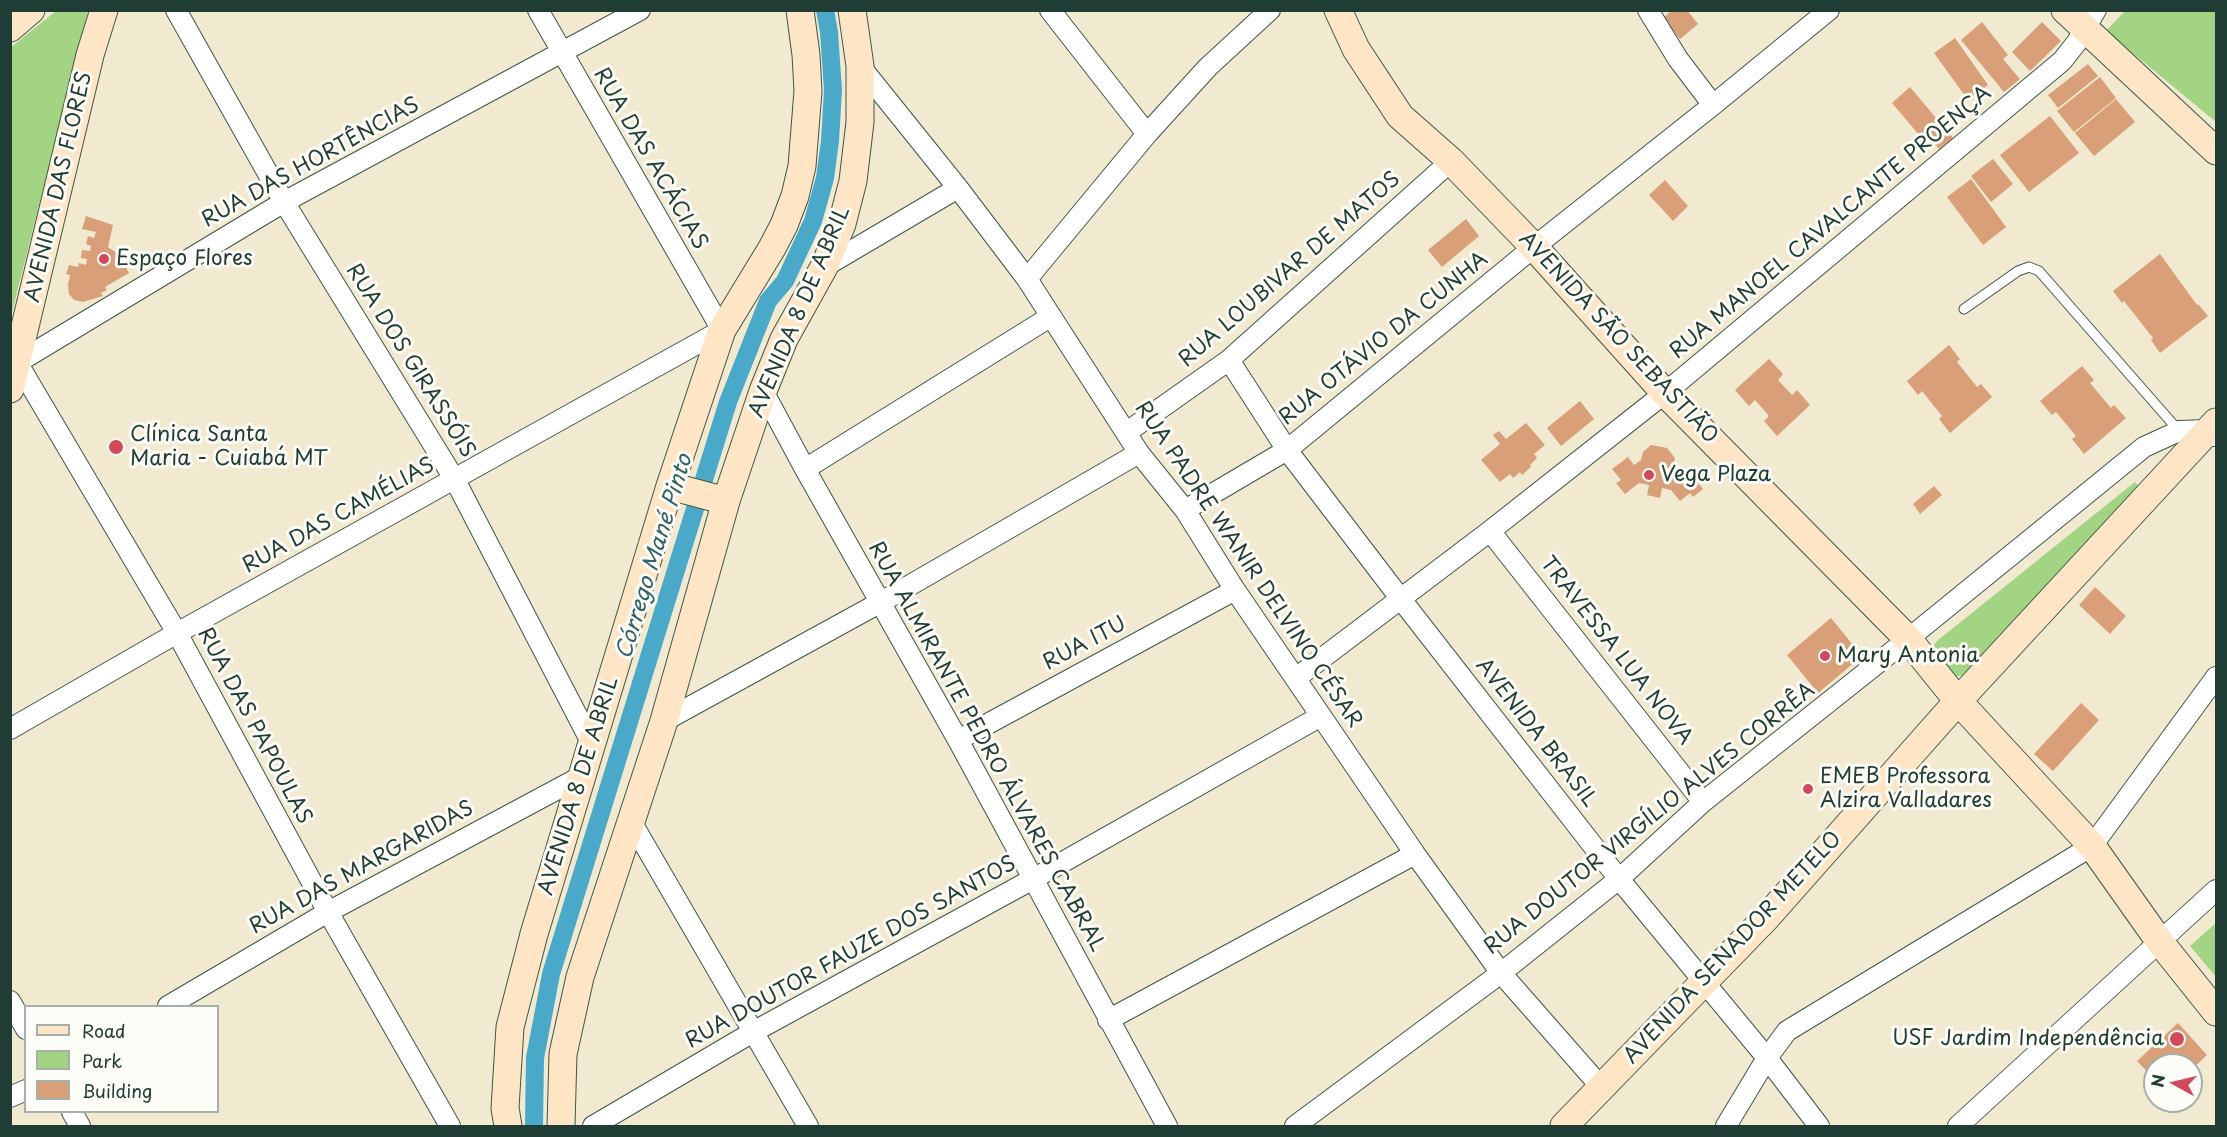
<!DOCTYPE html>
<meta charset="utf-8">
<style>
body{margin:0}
#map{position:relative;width:2227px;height:1137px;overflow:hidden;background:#f1e9d0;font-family:"Playpen Sans",sans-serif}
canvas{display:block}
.frame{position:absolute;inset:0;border:12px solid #1f3d34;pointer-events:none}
.legend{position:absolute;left:24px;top:1005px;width:195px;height:108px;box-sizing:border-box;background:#fdfcf7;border:2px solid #a4b0a9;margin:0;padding:8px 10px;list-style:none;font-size:18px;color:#1f3d34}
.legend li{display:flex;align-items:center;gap:12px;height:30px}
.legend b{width:30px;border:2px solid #a4b0a9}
.north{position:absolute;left:2143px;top:1053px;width:60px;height:60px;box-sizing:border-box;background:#fdfcf7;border:2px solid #a4b0a9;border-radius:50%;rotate:278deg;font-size:16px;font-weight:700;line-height:24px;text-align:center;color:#1f3d34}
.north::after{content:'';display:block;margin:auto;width:21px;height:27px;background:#d1495b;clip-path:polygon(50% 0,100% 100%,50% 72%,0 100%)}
</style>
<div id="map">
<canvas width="2227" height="1137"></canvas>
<div class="frame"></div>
<ul class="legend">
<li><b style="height:8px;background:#fde5c5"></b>Road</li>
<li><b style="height:16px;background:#a2d483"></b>Park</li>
<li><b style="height:16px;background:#d89f78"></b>Building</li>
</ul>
<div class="north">N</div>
</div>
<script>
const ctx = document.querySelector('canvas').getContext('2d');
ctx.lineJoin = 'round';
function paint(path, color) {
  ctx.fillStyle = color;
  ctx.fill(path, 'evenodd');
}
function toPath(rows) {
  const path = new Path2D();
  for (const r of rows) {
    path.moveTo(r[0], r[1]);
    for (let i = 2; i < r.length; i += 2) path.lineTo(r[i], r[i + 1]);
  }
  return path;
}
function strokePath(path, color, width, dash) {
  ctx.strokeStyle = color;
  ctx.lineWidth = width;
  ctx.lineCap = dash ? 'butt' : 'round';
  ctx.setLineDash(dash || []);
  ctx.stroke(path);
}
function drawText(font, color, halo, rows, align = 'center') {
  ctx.font = font + ' "Playpen Sans",sans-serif';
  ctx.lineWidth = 6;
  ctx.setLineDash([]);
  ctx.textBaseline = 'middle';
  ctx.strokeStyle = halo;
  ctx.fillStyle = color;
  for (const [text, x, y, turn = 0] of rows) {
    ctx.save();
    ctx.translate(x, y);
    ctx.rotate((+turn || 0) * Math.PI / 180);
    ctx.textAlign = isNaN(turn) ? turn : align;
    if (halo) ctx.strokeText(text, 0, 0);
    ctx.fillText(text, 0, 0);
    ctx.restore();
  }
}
const green = toPath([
 [56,11,88,11,11,316,10,48],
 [2125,11,2216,11,2216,122,2106,31],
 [2135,482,2139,487,1963,675,1953,678,1930,651,1937,641],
 [2216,923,2216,977,2190,946]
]);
const canal = toPath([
 [534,1126,535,1058,551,974,728,402,768,301,785,281,813,221,825,178,830,141,833,90,829,32,825,10]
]);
const building = toPath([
 [1672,10,1687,10,1698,24,1680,39,1663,18],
 [1982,22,2008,55,2003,59,2020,79,2004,92,1961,40],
 [2042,22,2061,41,2030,71,2012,52],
 [1955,38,1988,85,1968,100,1934,53],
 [2088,64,2098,76,2058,108,2048,95],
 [2100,77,2116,98,2074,132,2057,111],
 [1910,87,1953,138,1939,149,1930,138,1925,142,1892,103],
 [2116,99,2135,122,2094,156,2075,133],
 [2050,116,2079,153,2029,192,2000,155],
 [1993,159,2013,184,1991,202,1971,176],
 [1971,179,2006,227,1983,245,1947,197],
 [1665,180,1688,206,1673,221,1649,195],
 [86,216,113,225,108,247,118,254,129,273,105,287,107,290,101,293,103,296,83,302,74,300,69,294,68,285,70,275,66,274,69,265,78,267,79,263,86,265,87,259,81,258,82,250,90,251,91,246,86,244,88,236,94,238,96,232,82,229],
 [1466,219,1479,236,1442,267,1428,250],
 [2160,254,2197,305,2198,304,2208,316,2160,353,2151,340,2153,338,2124,301,2122,303,2113,291],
 [1949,345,1960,359,1957,362,1977,387,1981,384,1992,397,1950,433,1939,419,1942,416,1922,391,1918,395,1907,381],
 [1769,359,1783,374,1778,380,1792,395,1797,390,1810,405,1777,436,1764,421,1769,416,1755,400,1749,406,1735,390],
 [2082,366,2094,380,2090,383,2111,408,2114,405,2126,418,2084,454,2072,439,2076,436,2056,412,2052,415,2040,401],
 [1580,401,1594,419,1561,446,1547,428],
 [1526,423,1545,445,1534,454,1537,458,1530,465,1531,467,1522,475,1520,472,1513,478,1510,474,1500,482,1481,460,1500,444,1493,435,1499,431,1506,439],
 [1651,445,1667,448,1675,458,1673,466,1683,478,1690,472,1703,489,1693,497,1690,493,1680,501,1671,490,1662,488,1660,498,1647,495,1649,485,1639,483,1625,494,1616,483,1621,480,1612,469,1628,457,1634,465,1641,460,1643,452],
 [1934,486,1942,495,1920,514,1913,504],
 [2095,587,2126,616,2110,634,2079,605],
 [1831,618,1862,656,1818,693,1787,655],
 [2081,703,2099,720,2053,771,2034,754],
 [2178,1023,2207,1055,2191,1070,2191,1065,2155,1065,2155,1080,2137,1061]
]);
const lane = toPath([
 [1964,309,2018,271,2029,267,2039,271,2179,431]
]);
const street = toPath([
 [176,10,284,202,455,480,592,744],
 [1050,10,1147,134],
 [1648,10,1678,59,1713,105],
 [860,66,958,188,1027,279,1139,453,1185,510,1235,590,1321,716,1415,854,1501,973,1601,1087],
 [824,267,958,188],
 [1027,279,1147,134,1208,67,1270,10],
 [14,357,177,633,328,912,450,1126],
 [1229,360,1287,450,1400,598,1619,879,1767,1058,1819,1126],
 [10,367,284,202,640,10],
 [763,391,805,469,958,740,1167,1126],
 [1127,432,1229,360,1451,161],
 [805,469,1050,317],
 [1185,510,1287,450,1534,247,1713,105,1829,10],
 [1490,531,1703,802],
 [1296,678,1490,531,1665,393,2062,61,2077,42,2096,10],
 [664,721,881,602,1139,453],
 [10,729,177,633,722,330,538,10],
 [958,740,1235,590],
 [632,823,808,1126],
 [10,1001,26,1029],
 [168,1006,328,912,582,776],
 [1108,1020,1415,854],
 [10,1097,26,1090],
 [72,1112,80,1126],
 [593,1126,753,1032,1033,879,1321,716],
 [1295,1126,1501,973,1619,879,1703,802,1908,639,2144,447,2179,431,2208,430,2213,436],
 [1726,1126,1767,1058,1787,1031,2092,846,2216,677],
 [1958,1126,2216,890]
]);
const secondary = toPath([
 [1338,10,1356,49,1400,116,1451,161,1534,247,1665,393,1908,639,1958,701,2092,846,2160,942,2216,1012],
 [2065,10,2216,151],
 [10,28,31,10],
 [10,389,90,55,104,10],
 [670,486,726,501],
 [508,1126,505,1108,510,1027,534,934,670,486,722,330,772,248,784,225,795,196,802,166,808,91,806,55,800,10],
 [561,1126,563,1054,580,977,664,721,726,501,763,391,784,339,824,267,842,224,853,181,860,122,860,66,852,10],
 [1564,1126,1766,918,1958,701,2216,422]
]);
const markers = [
 [104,259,6,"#d1495b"],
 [116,447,8,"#d1495b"],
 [1649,475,6,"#d1495b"],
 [1825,656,6,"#d1495b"],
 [1808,789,6,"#d1495b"],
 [2177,1039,8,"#d1495b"]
];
const streetNames = [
 ["RUA DAS ACÁCIAS",650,159,60],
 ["RUA DAS HORTÊNCIAS",311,163,-29],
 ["AVENIDA DAS FLORES",59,187,-77],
 ["RUA MANOEL CAVALCANTE PROENÇA",1831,223,-40],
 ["RUA LOUBIVAR DE MATOS",1290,270,-41],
 ["AVENIDA 8 DE ABRIL",800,312,-67],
 ["AVENIDA SÃO SEBASTIÃO",1618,338,47],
 ["RUA OTÁVIO DA CUNHA",1384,339,-39],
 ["RUA DOS GIRASSÓIS",410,361,58],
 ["RUA DAS CAMÉLIAS",339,516,-29],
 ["RUA PADRE WANIR DELVINO CÉSAR",1248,565,56],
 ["RUA ITU",1085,644,-28],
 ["TRAVESSA LUA NOVA",1616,651,52],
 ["RUA DAS PAPOULAS",254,726,62],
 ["AVENIDA BRASIL",1536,733,52],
 ["RUA ALMIRANTE PEDRO ÁLVARES CABRAL",986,747,61],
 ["AVENIDA 8 DE ABRIL",579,786,-73],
 ["RUA DOUTOR VIRGÍLIO ALVES CORRÊA",1650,819,-39],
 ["RUA DAS MARGARIDAS",362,868,-29],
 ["AVENIDA SENADOR METELO",1733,948,-47],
 ["RUA DOUTOR FAUZE DOS SANTOS",851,953,-29]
];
const poiNames = [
 ["Espaço Flores",116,259],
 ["Clínica Santa",130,435],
 ["Maria - Cuiabá MT",130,459],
 ["Vega Plaza",1661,475],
 ["Mary Antonia",1837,656],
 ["EMEB Professora",1820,777],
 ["Alzira Valladares",1820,801],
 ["USF Jardim Independência",2164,1039,"right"]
];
const waterNames = [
 ["Córrego Mané Pinto",655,557,-73]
];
paint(green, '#a2d483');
strokePath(canal, '#4aa9c9', 18);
paint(building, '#d89f78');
strokePath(lane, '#3e574b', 11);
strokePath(street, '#3e574b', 22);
strokePath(secondary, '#3e574b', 29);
strokePath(lane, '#fff', 9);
strokePath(street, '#fff', 20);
strokePath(secondary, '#fde5c5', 27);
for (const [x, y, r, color] of markers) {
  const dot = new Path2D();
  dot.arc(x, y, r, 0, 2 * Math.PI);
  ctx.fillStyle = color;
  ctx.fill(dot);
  strokePath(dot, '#fdfcf7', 2);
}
drawText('21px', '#1f3d34', '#fdfcf7', streetNames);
drawText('21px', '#1f3d34', '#fdfcf7', poiNames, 'left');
drawText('italic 22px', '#2e6368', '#fdfcf7', waterNames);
</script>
